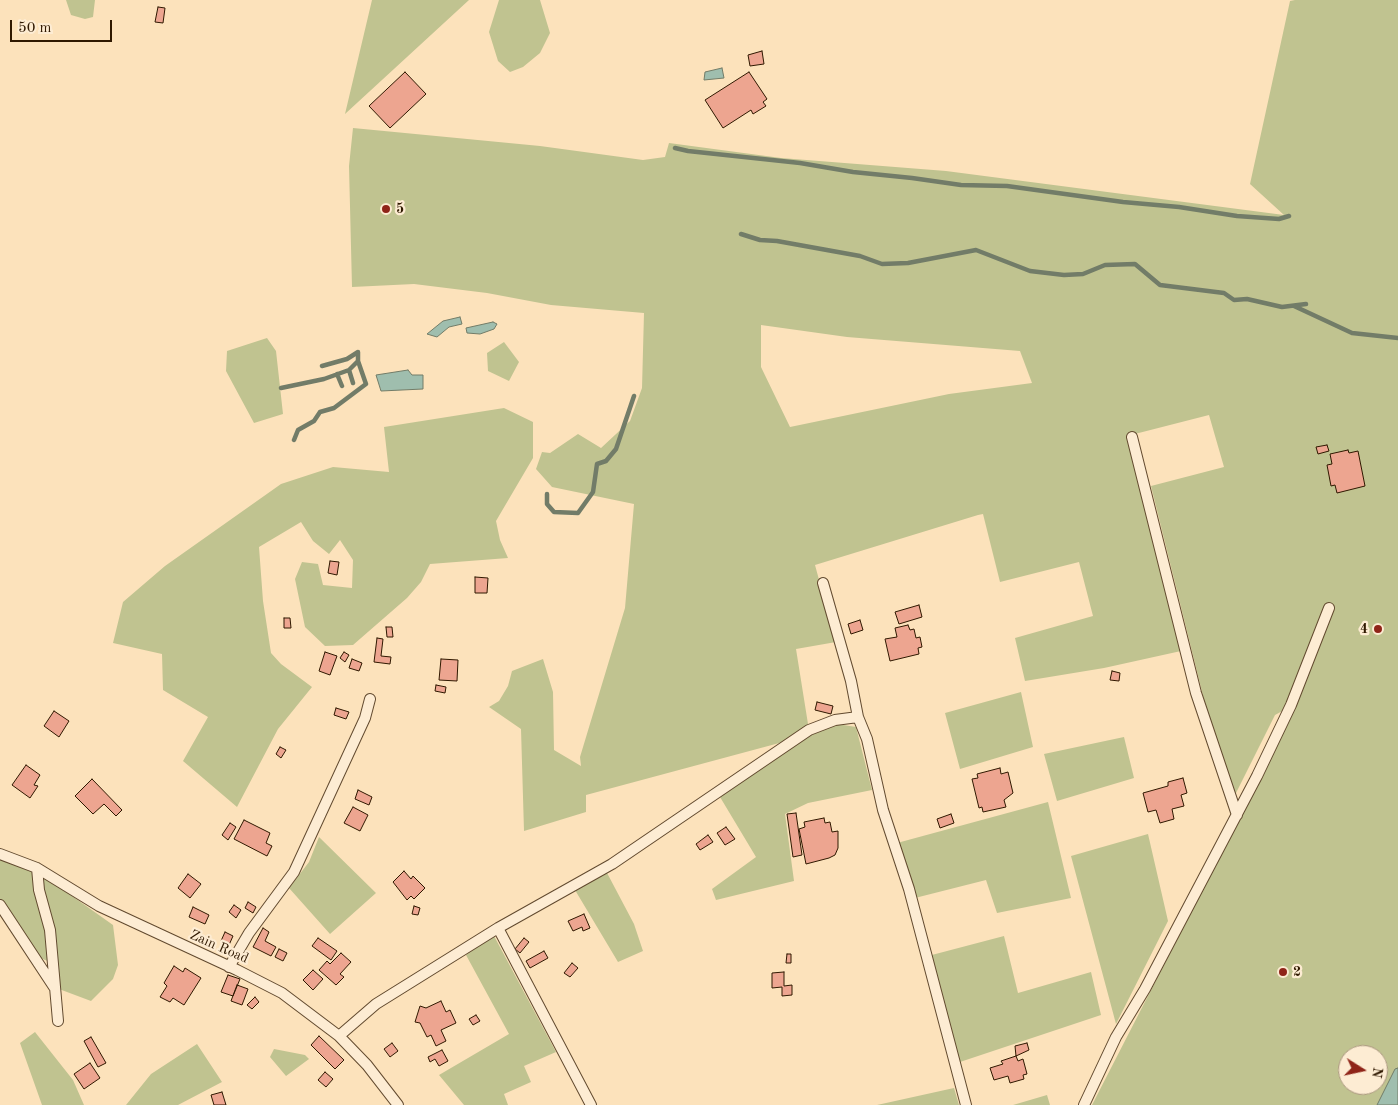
<!DOCTYPE html>
<style>
body{margin:0}
#map{position:relative;width:1398px;height:1105px;overflow:hidden;background:#fce2bb;font-family:"Old Standard TT",serif}
canvas{display:block}
.north{position:absolute;left:1338px;top:1045px;width:50px;height:50px;box-sizing:border-box;background:#fdecd3;border:1px solid #ab977f;border-radius:50%;rotate:100deg;font-size:14px;font-weight:700;line-height:20px;text-align:center;color:#2f1800}
.north::after{content:'';display:block;margin:auto;width:18px;height:22px;background:#8f2418;clip-path:polygon(50% 0,100% 100%,50% 72%,0 100%)}
.scale{position:absolute;left:10px;top:20px;width:102px;height:22px;box-sizing:border-box;border:2px solid #2f1800;border-top:0;padding-left:6px;font-size:15px;line-height:18px;white-space:nowrap;color:#2f1800;-webkit-text-stroke:4px #fdecd3;paint-order:stroke}
</style>
<div id="map">
<canvas width="1398" height="1105"></canvas>
<div class="north">N</div>
<div class="scale">50 m</div>
</div>
<script>
const ctx = document.querySelector('canvas').getContext('2d');
ctx.lineJoin = 'round';
function paint(path, color) {
  ctx.fillStyle = color;
  ctx.fill(path, 'evenodd');
}
function toPath(rows) {
  const path = new Path2D();
  for (const r of rows) {
    path.moveTo(r[0], r[1]);
    for (let i = 2; i < r.length; i += 2) path.lineTo(r[i], r[i + 1]);
  }
  return path;
}
function strokePath(path, color, width, dash) {
  ctx.strokeStyle = color;
  ctx.lineWidth = width;
  ctx.lineCap = dash ? 'butt' : 'round';
  ctx.setLineDash(dash || []);
  ctx.stroke(path);
}
function drawText(font, color, halo, rows, align = 'center') {
  ctx.font = font + ' "Old Standard TT",serif';
  ctx.lineWidth = 4.5;
  ctx.setLineDash([]);
  ctx.textBaseline = 'middle';
  ctx.strokeStyle = halo;
  ctx.fillStyle = color;
  for (const [text, x, y, turn = 0] of rows) {
    ctx.save();
    ctx.translate(x, y);
    ctx.rotate((+turn || 0) * Math.PI / 180);
    ctx.textAlign = isNaN(turn) ? turn : align;
    if (halo) ctx.strokeText(text, 0, 0);
    ctx.fillText(text, 0, 0);
    ctx.restore();
  }
}
const green = toPath([
 [66,0,95,0,93,17,85,19,71,15],
 [372,0,469,0,345,114],
 [499,0,540,0,550,33,540,53,523,67,510,72,498,61,489,32],
 [1295,0,1398,0,1398,1105,1092,1105,1245,807,1286,709,1275,715,1232,801,1211,728,1151,486,1224,467,1209,415,1127,436,1181,651,1104,668,1025,681,1015,638,1093,616,1079,562,1000,582,983,514,978,515,815,565,836,642,796,649,808,724,783,742,586,795,586,812,524,831,521,729,489,707,499,701,508,686,512,671,543,659,553,692,554,750,581,766,580,757,625,608,634,504,552,487,536,469,542,452,550,453,578,434,601,448,630,421,642,388,644,313,551,305,487,293,414,284,352,287,349,166,353,128,540,146,643,160,665,157,669,143,781,158,946,171,1284,215,1250,184,1290,1],
 [761,325,847,337,1020,351,1032,383,949,394,790,427,761,367],
 [1348,1055,1378,1055,1378,1085,1348,1085],
 [267,338,276,351,283,414,254,423,226,371,227,351],
 [504,342,519,362,509,381,488,371,487,353],
 [504,408,533,422,533,458,496,521,500,540,508,558,430,564,421,582,407,598,353,645,325,646,305,627,295,579,302,562,318,564,323,585,352,588,353,560,340,540,329,554,313,541,301,522,259,547,263,601,271,653,281,664,312,687,278,729,237,807,183,761,208,717,163,690,162,654,113,643,123,602,165,566,281,484,333,467,389,472,384,427],
 [1021,692,1033,747,960,769,945,713],
 [831,723,856,727,872,790,808,803,785,814,794,881,716,900,712,889,756,857,720,797,777,758,801,738],
 [1124,737,1134,778,1057,801,1044,754],
 [1048,802,1071,898,997,913,986,880,911,899,897,843],
 [1148,834,1168,921,1116,1024,1071,856],
 [319,837,376,893,330,934,289,888,309,862],
 [0,854,48,879,113,925,118,965,113,979,91,1001,59,989,56,965,30,953,0,900],
 [606,871,634,924,643,951,618,962,575,890],
 [493,934,556,1052,524,1066,531,1082,504,1094,508,1105,464,1105,439,1075,509,1034,466,955],
 [1004,936,1018,993,1091,972,1101,1015,957,1063,928,956],
 [35,1032,73,1080,84,1105,42,1105,20,1043],
 [197,1044,222,1082,178,1105,126,1105,151,1074],
 [274,1049,305,1055,309,1059,286,1076,270,1057],
 [954,1088,959,1105,877,1105],
 [1047,1095,1050,1105,1013,1105]
]);
const water = toPath([
 [722,68,724,78,704,80,705,72,722,68],
 [460,317,462,324,449,327,437,337,427,334,443,321,460,317],
 [493,322,497,324,494,329,480,334,467,333,466,328,493,322],
 [408,370,412,375,423,375,423,389,381,391,376,375,408,370],
 [1398,1068,1398,1105,1377,1105,1395,1069,1398,1068]
]);
const stream = toPath([
 [675,148,688,151,800,163,853,172,912,178,961,185,1007,186,1123,202,1179,207,1237,216,1279,219,1289,216],
 [741,234,760,240,777,241,860,256,882,264,908,263,976,250,1030,271,1064,275,1083,274,1105,265,1135,264,1160,285,1224,293,1234,300,1247,299,1282,307,1306,304],
 [1294,306,1352,333,1398,338],
 [349,370,353,383],
 [337,374,342,386],
 [281,388,324,379,349,370,358,361,358,352,347,359,322,366],
 [294,440,298,430,314,421,320,412,334,408,366,384,358,361],
 [547,494,547,504,554,512,578,513,593,492,597,464,606,461,616,449,634,396]
]);
const building = toPath([
 [158,7,165,8,163,23,155,22,158,7],
 [762,51,764,64,750,66,748,55,762,51],
 [405,72,426,94,390,128,369,106,405,72],
 [749,72,767,99,763,102,766,106,753,114,751,110,723,128,705,100,749,72],
 [1327,445,1329,451,1318,454,1316,447,1327,445],
 [1348,450,1349,453,1358,451,1365,486,1337,493,1335,485,1331,486,1327,465,1332,464,1330,454,1348,450],
 [330,561,339,562,337,575,328,573,330,561],
 [475,577,488,578,487,593,475,593,475,577],
 [919,605,922,617,899,624,895,612,919,605],
 [284,618,290,618,291,628,284,628,284,618],
 [860,620,863,630,851,634,848,624,860,620],
 [908,625,910,630,914,629,916,638,920,637,922,647,918,648,919,654,890,661,885,639,897,637,895,628,908,625],
 [386,627,392,627,393,637,387,637,386,627],
 [377,638,383,639,381,656,391,657,390,664,374,662,377,638],
 [325,652,337,656,330,675,319,671,325,652],
 [344,652,349,655,345,662,340,658,344,652],
 [352,659,362,663,359,671,349,668,352,659],
 [441,659,458,660,457,681,439,680,441,659],
 [1112,671,1120,673,1119,681,1110,680,1112,671],
 [436,685,446,687,445,693,435,691,436,685],
 [817,702,833,706,831,714,815,710,817,702],
 [336,708,349,712,346,719,334,715,336,708],
 [54,711,69,721,59,737,44,726,54,711],
 [280,747,286,750,281,758,276,754,280,747],
 [26,765,40,775,34,785,38,786,30,798,12,785,26,765],
 [1000,768,1001,774,1008,772,1013,793,1004,800,1006,807,983,812,982,807,979,808,972,779,978,778,977,774,1000,768],
 [1183,778,1187,793,1181,795,1184,806,1172,809,1174,819,1160,823,1156,810,1148,812,1143,793,1168,786,1168,782,1183,778],
 [92,779,122,810,116,816,104,804,93,814,75,796,92,779],
 [358,790,372,797,369,805,355,799,358,790],
 [353,807,368,815,360,831,344,823,353,807],
 [796,813,802,855,793,857,787,814,796,813],
 [951,814,954,823,940,828,937,819,951,814],
 [824,818,825,823,830,822,832,832,838,831,838,848,835,855,829,858,806,864,799,829,805,827,804,822,824,818],
 [244,820,270,833,266,843,272,846,267,856,234,839,244,820],
 [230,823,236,827,228,840,222,835,230,823],
 [726,827,735,839,725,845,717,833,726,827],
 [708,835,713,842,700,850,696,844,708,835],
 [404,871,411,879,413,876,425,888,414,899,411,896,407,900,393,882,404,871],
 [188,874,201,884,190,898,178,888,188,874],
 [248,902,256,907,253,913,245,908,248,902],
 [234,905,241,910,236,918,229,912,234,905],
 [414,906,420,908,418,915,412,914,414,906],
 [193,907,209,915,205,924,189,917,193,907],
 [584,914,590,928,583,931,582,927,573,931,568,921,584,914],
 [263,928,269,932,265,941,276,947,271,956,253,947,263,928],
 [225,932,233,936,229,945,221,941,225,932],
 [318,938,337,951,331,960,312,946,318,938],
 [524,938,529,942,520,953,515,949,524,938],
 [279,949,287,953,283,961,275,957,279,949],
 [544,951,548,958,530,968,526,961,544,951],
 [341,953,351,962,340,974,344,977,336,985,319,970,327,961,330,964,341,953],
 [787,954,791,954,791,963,786,963,787,954],
 [572,963,578,968,570,977,564,973,572,963],
 [174,966,183,972,185,968,201,978,184,1005,173,998,170,1002,160,997,167,986,164,983,174,966],
 [313,970,323,979,313,990,303,980,313,970],
 [784,972,784,986,792,985,792,995,782,996,782,987,772,988,772,973,784,972],
 [228,975,240,979,233,996,221,992,228,975],
 [237,985,248,989,242,1005,231,1001,237,985],
 [255,997,259,1002,252,1009,247,1005,255,997],
 [441,1001,446,1012,450,1010,456,1023,441,1030,446,1041,436,1046,431,1035,427,1037,420,1023,415,1022,420,1006,426,1008,441,1001],
 [476,1015,480,1021,473,1025,469,1019,476,1015],
 [319,1036,344,1060,335,1069,311,1045,319,1036],
 [91,1037,106,1063,98,1067,84,1041,91,1037],
 [392,1043,398,1051,390,1057,384,1049,392,1043],
 [1027,1043,1029,1050,1016,1056,1015,1046,1027,1043],
 [442,1050,448,1061,439,1066,435,1059,430,1062,428,1057,442,1050],
 [1016,1056,1018,1061,1023,1059,1027,1074,1023,1075,1024,1079,1010,1083,1008,1076,994,1080,990,1068,1003,1064,1001,1061,1016,1056],
 [90,1063,100,1078,84,1089,74,1074,90,1063],
 [325,1072,333,1079,326,1087,318,1080,325,1072],
 [222,1092,226,1105,214,1105,211,1095,222,1092]
]);
const street = toPath([
 [1132,437,1196,693,1237,815],
 [823,583,851,681,858,717,867,739,883,810,909,889,966,1105],
 [0,854,37,868,99,906,237,970,282,993,339,1036,367,1065,398,1105],
 [37,868,39,890,50,930,58,1021],
 [0,905,54,987],
 [498,928,591,1105],
 [229,967,249,933,294,872,365,718,370,699],
 [339,1036,376,1004,498,928,612,864,809,730,835,720,858,717],
 [1084,1105,1116,1037,1145,989,1257,776,1291,705,1329,608]
]);
const markers = [
 [386,209,5,"#8f2418"],
 [1378,629,5,"#8f2418"],
 [1283,972,5,"#8f2418"]
];
const poiNames = [
 ["5",396,209],
 ["4",1368,629,"right"],
 ["2",1293,972]
];
const streetNames = [
 ["Zain Road",219,947,24]
];
paint(green, '#c0c390');
paint(water, '#9fbeae');
strokePath(water, '#727c68', 1);
strokePath(stream, '#727c68', 4.5);
paint(building, '#eda590');
strokePath(building, '#2f1800', 1);
strokePath(street, '#624a2f', 12);
strokePath(street, '#fdecd3', 10);
for (const [x, y, r, color] of markers) {
  const dot = new Path2D();
  dot.arc(x, y, r, 0, 2 * Math.PI);
  ctx.fillStyle = color;
  ctx.fill(dot);
  strokePath(dot, '#fdecd3', 2);
}
drawText('bold 14px', '#2f1800', '#fdecd3', poiNames, 'left');
drawText('14px', '#2f1800', '#fdecd3', streetNames);
</script>
